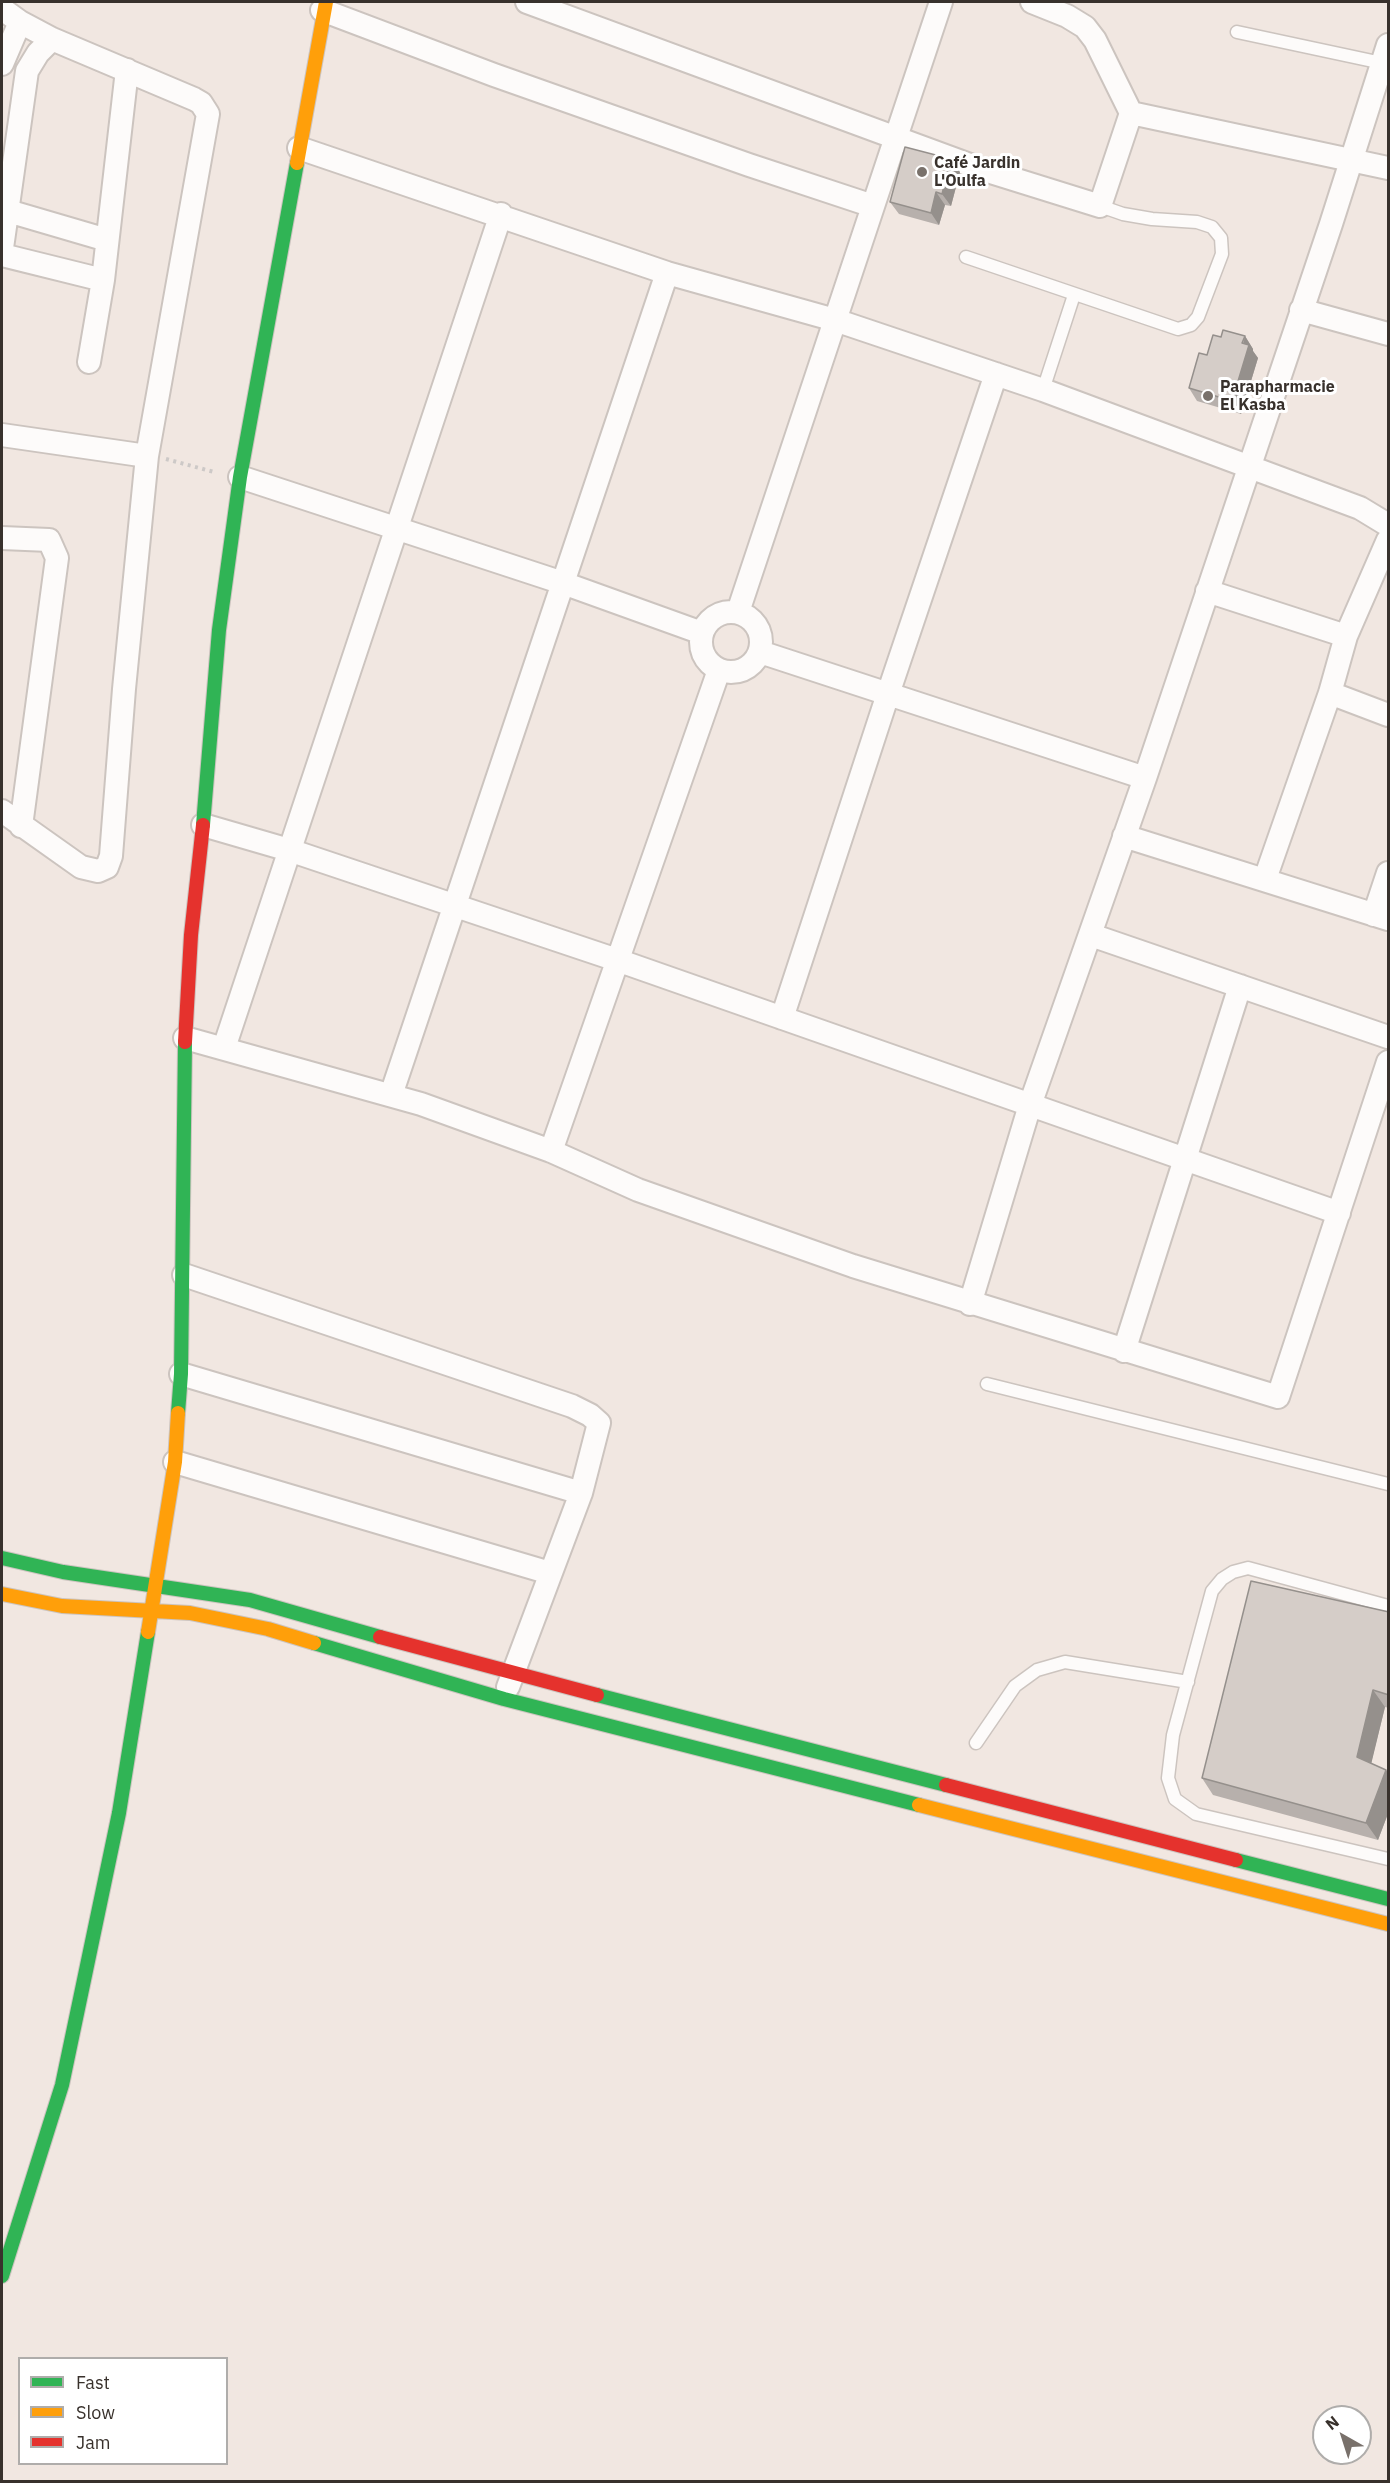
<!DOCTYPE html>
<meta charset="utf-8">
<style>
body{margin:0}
#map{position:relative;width:1390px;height:2483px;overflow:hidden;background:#f1e7e1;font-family:"IBM Plex Sans",sans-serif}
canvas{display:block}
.frame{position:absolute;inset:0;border:3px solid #38312c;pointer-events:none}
.legend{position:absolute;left:18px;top:2357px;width:210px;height:108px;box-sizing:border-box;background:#fff;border:2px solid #afadab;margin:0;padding:8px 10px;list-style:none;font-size:18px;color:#38312c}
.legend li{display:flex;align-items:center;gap:12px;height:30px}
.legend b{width:30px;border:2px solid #afadab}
.north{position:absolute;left:1312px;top:2405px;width:60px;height:60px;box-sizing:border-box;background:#fff;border:2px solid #afadab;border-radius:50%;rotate:321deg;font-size:16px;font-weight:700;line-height:24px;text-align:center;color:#38312c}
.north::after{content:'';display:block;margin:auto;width:21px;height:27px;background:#79716b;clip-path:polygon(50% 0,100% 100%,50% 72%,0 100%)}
</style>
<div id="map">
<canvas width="1390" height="2483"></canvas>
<div class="frame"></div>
<ul class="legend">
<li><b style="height:8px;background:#30b455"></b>Fast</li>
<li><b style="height:8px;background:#ff9f0a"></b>Slow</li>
<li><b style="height:8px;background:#e5322d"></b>Jam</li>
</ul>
<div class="north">N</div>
</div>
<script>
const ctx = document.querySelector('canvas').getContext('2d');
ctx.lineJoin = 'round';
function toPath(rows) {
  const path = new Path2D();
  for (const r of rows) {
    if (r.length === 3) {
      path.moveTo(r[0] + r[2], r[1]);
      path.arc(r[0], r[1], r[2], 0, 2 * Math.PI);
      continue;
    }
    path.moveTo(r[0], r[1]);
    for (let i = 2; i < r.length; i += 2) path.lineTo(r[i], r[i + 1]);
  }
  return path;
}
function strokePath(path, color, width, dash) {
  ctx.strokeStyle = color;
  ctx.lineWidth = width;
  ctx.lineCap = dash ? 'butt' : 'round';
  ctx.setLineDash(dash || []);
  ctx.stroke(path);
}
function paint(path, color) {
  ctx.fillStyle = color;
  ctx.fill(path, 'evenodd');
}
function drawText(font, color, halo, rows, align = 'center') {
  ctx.font = font + ' "IBM Plex Sans",sans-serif';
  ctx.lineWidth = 6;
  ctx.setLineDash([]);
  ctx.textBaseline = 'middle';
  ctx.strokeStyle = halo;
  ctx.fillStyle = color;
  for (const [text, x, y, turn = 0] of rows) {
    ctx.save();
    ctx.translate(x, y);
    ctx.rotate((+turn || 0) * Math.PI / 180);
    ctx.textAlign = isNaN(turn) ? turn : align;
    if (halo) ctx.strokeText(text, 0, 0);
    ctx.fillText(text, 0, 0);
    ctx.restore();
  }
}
const path = toPath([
 [166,459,214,472]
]);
const lane = toPath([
 [1237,32,1382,63],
 [966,257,1178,329,1191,325,1198,317,1222,254,1221,238,1212,227,1197,222,1152,219,1123,214,1100,206],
 [1043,390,1074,295],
 [987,1384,1388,1484],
 [1388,1606,1248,1568,1233,1572,1222,1579,1212,1591,1173,1735,1168,1778,1175,1799,1196,1814,1388,1859],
 [976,1743,1015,1686,1037,1670,1065,1662,1188,1682]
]);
const street = toPath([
 [527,2,978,168,1100,206,1131,113],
 [1032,2,1067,16,1085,27,1095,40,1131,113,1388,168],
 [2,9,20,22],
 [322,10,494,75,749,165,873,206],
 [2,64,20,22,52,39,194,99,201,103,208,114,147,456,124,689,111,856,107,867,98,871,81,867,2,811],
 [299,148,667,273,835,320,1043,390,1360,508,1388,525],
 [8,211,107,240],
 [2,248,27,71,38,53,52,39],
 [2,255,103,280],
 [1301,310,1388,334],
 [89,362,103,280,127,70],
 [2,435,147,456],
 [240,477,563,583,702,633],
 [2,538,49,540,57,558,21,826],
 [1207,591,1346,636],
 [731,642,30],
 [738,612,941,2],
 [760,652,1145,778],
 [1330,693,1388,715],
 [203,825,289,850,617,960,1339,1213],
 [1124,836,1388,919],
 [1265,879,1330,693,1346,636,1388,540],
 [1374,915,1388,873],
 [1091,935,1388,1037],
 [782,1018,888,694,996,374],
 [185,1038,421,1104,551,1151,638,1190,853,1266,1278,1397,1388,1062],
 [224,1048,501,214],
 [391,1095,667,273],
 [551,1151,719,670],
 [184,1275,572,1406,590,1415,599,1423,581,1493,508,1687],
 [970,1304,1030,1105,1145,778,1331,224,1388,45],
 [1124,1351,1240,986],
 [181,1374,581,1493],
 [175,1462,550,1573]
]);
const fast = toPath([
 [203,825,219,630,240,477,297,163],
 [178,1413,181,1374,185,1042],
 [2,1558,63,1572,250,1600,380,1637],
 [314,1643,504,1699,919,1805],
 [597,1695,946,1785],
 [1236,1860,1388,1899],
 [2,2276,62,2085,119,1813,148,1632]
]);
const slow = toPath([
 [297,163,326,2],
 [2,1594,62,1606,190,1613,268,1629,314,1643],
 [148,1632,175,1462,178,1413],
 [919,1805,1388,1924]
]);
const jam = toPath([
 [185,1042,191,935,203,825],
 [380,1637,597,1695],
 [946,1785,1236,1860]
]);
const wall = toPath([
 [960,172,951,206,945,205,939,225,899,214,890,202],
 [1245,336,1253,349,1253,351,1258,358,1241,414,1197,401,1189,388,1207,355,1221,337],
 [1389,1612,1389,1708,1385,1707,1371,1763,1386,1770,1389,1774,1389,1811,1378,1840,1213,1795,1202,1778]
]);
const shadedWall = toPath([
 [951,159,960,172,951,206,942,194],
 [936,192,945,205,939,225,931,213],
 [1245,336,1253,349,1253,351,1258,358,1241,414,1232,401],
 [1373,1690,1385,1707,1369,1773,1357,1757],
 [1386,1770,1389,1774,1389,1811,1378,1840,1366,1823]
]);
const building = toPath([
 [905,147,951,159,942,194,936,192,931,213,890,202,905,147],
 [1223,330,1245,336,1242,343,1249,345,1232,401,1189,388,1199,353,1207,355,1213,335,1221,337,1223,330],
 [1251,1581,1389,1612,1389,1695,1373,1690,1357,1757,1386,1770,1366,1823,1202,1778,1251,1581]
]);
const markers = [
 [922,172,6,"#79716b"],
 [1208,396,6,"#79716b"]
];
const poiNames = [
 ["Café Jardin",934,163],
 ["L'Oulfa",934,181],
 ["Parapharmacie",1220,387],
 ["El Kasba",1220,405]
];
strokePath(lane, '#ccc4bf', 15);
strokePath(street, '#ccc4bf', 26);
strokePath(fast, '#ccc4bf', 16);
strokePath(slow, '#ccc4bf', 16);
strokePath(jam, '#ccc4bf', 16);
strokePath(path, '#cdc9c7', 4, [3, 4.5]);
strokePath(lane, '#fdfbfa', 12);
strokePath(street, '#fdfbfa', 22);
strokePath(fast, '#30b455', 14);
strokePath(slow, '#ff9f0a', 14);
strokePath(jam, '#e5322d', 14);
paint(wall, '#b7b0ac');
paint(shadedWall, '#95908c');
paint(building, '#d5cdc8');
strokePath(building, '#95908c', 1.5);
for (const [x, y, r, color] of markers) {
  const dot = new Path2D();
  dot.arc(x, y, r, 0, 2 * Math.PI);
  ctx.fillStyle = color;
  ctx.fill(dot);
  strokePath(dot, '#fff', 2);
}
drawText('bold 16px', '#38312c', '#fff', poiNames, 'left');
</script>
